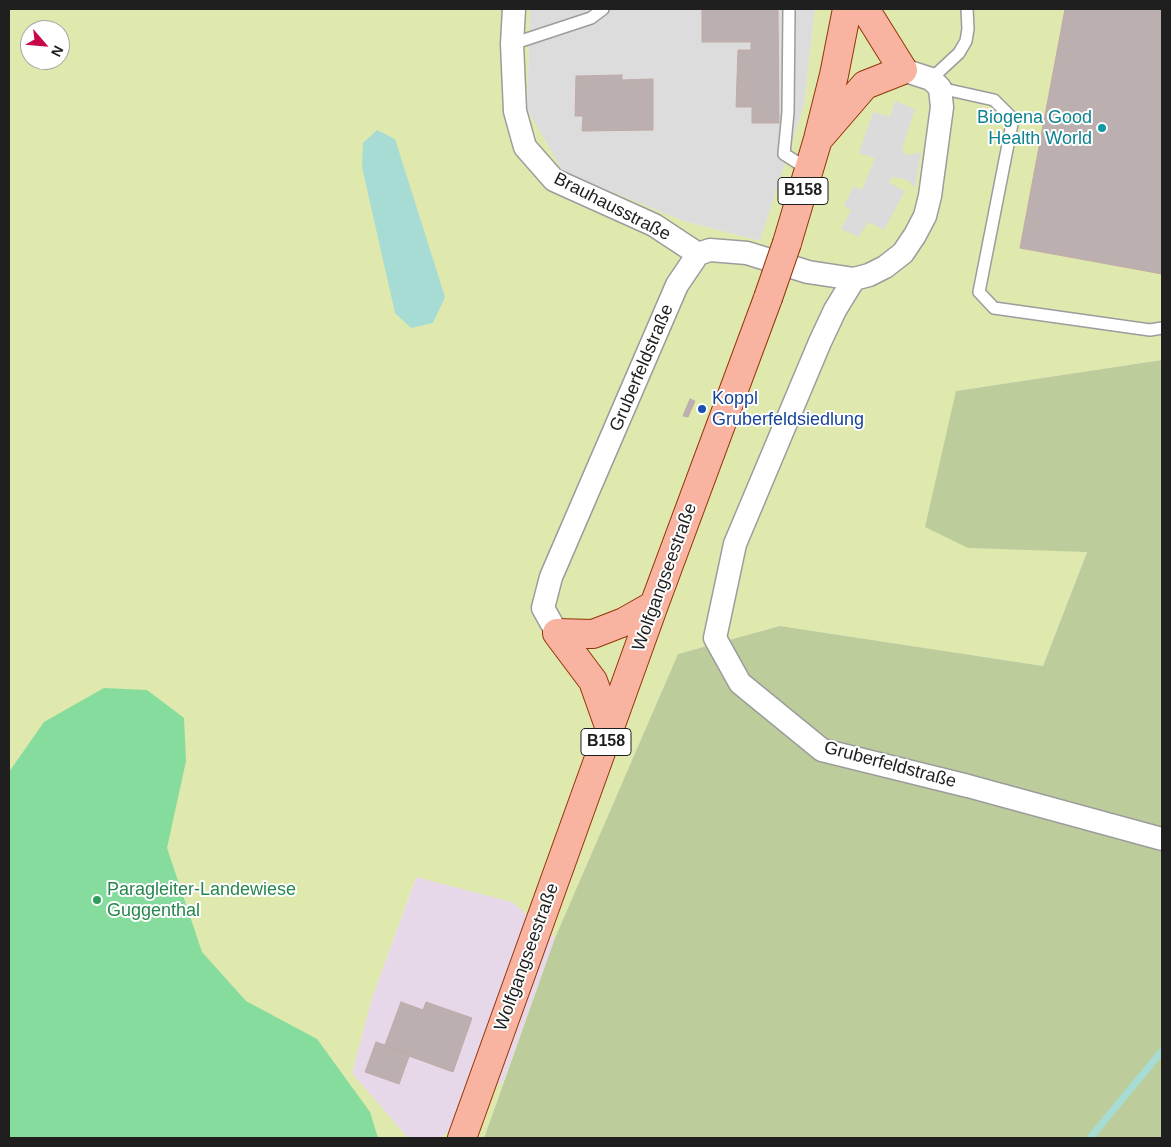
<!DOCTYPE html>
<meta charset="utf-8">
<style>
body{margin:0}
#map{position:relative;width:1171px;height:1147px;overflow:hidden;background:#efe9e5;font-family:Arial,sans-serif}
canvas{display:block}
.frame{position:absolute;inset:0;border:10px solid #1f1f1f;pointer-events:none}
.north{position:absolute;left:20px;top:20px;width:50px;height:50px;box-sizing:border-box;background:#fff;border:1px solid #a5a5a5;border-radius:50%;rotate:117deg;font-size:14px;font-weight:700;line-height:20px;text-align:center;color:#1f1f1f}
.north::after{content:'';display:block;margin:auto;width:18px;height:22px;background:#c8064a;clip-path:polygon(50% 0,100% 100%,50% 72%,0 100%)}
</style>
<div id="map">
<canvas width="1171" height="1147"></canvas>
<div class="frame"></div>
<div class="north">N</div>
</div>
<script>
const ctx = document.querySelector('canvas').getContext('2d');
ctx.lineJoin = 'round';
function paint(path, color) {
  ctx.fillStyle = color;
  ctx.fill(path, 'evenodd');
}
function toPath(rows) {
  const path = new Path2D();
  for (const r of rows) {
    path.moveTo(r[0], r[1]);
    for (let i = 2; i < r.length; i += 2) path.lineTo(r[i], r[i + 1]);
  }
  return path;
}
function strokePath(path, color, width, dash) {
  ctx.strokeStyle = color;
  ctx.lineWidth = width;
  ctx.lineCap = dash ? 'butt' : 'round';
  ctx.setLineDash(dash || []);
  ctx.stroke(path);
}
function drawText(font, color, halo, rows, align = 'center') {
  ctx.font = font + ' Arial,sans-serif';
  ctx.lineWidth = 4;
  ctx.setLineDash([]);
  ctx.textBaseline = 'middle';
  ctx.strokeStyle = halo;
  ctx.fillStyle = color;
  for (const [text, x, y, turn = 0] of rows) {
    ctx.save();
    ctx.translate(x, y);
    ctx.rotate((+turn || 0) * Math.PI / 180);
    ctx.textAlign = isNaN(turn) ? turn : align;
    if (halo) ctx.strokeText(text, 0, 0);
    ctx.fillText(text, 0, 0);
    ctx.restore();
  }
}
const residential = toPath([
 [530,9,815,9,804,105,761,241,686,222,563,172,527,109]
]);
const industrial = toPath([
 [417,876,512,902,555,938,504,1080,441,1138,408,1138,352,1073,372,998]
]);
const grass = toPath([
 [9,9,530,9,527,109,563,172,686,222,760,241,804,105,815,9,1162,9,1162,360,956,391,968,548,1087,551,1043,666,780,626,678,654,555,938,512,902,416,877,372,998,352,1073,408,1138,9,1138],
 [30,30,60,30,60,60,30,60],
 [504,1080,484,1138,441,1138]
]);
const forest = toPath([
 [1162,360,1162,1138,484,1138,555,938,678,654,780,626,1043,666,1087,552,968,548,925,527,956,391]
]);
const pitch = toPath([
 [104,688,147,690,184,718,186,761,167,848,202,952,246,1001,317,1039,370,1112,378,1138,9,1138,9,772,44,722]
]);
const parking = toPath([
 [895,101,915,109,902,149,904,153,909,155,921,152,915,188,909,181,895,177,891,179,889,183,905,191,884,230,868,222,859,237,841,229,851,210,844,206,854,186,862,190,875,158,859,153,873,112,890,117]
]);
const water = toPath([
 [377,130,395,139,445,297,433,323,411,328,395,313,362,167,363,143]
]);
const stream = toPath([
 [1090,1138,1162,1051]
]);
const building = toPath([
 [702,9,778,9,779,123,752,123,752,107,736,107,738,50,751,50,751,42,702,42,702,9],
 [1065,9,1162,9,1162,274,1020,248,1065,9],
 [622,75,622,80,653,79,653,130,582,131,583,116,575,116,576,76,622,75],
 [690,399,695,401,688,417,683,416,690,399],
 [401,1002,423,1010,426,1002,472,1018,453,1072,409,1056,410,1054,385,1045,401,1002],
 [376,1042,410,1054,399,1084,365,1072,376,1042]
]);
const service = toPath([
 [789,9,788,112,784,154,809,170],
 [512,44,591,18,603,9],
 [931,79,959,53,966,41,968,29,967,9],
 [940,88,994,100,1013,119,979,292,994,308,1150,330,1162,328]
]);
const minor = toPath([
 [514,9,512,44,515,111,525,147,554,180,654,225,698,254],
 [854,279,835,310,820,342,735,544,715,638,740,683,822,750,968,786,1162,839],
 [557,633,543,608,551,577,677,285,698,254,710,250,747,253,808,272,854,279,869,275,885,267,903,253,915,235,925,216,930,196,942,107,940,88,931,79,903,70]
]);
const primary = toPath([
 [821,136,865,85,903,70,865,9],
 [787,243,818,139,834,75,847,9],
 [557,633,593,681,610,729],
 [557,633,593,634,624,622,654,605],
 [462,1138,654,605,768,298]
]);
const primaryBridge = toPath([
 [768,298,787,243]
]);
const markers = [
 [1102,128,5,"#0f9aa8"],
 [702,409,5,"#1a4fb4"],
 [97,900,5,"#2e9e5b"]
];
const shields = [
 [803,191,50],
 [606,742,50]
];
const shieldNames = [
 ["B158",803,191],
 ["B158",606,742]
];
const cultureNames = [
 ["Biogena Good",1092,118],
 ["Health World",1092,139]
];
const streetNames = [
 ["Brauhausstraße",612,207,27],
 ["Gruberfeldstraße",642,368,-67],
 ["Wolfgangseestraße",665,577,-70],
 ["Gruberfeldstraße",890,765,15],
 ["Wolfgangseestraße",527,957,-70]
];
const transitNames = [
 ["Koppl",712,399],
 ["Gruberfeldsiedlung",712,420]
];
const leisureNames = [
 ["Paragleiter-Landewiese",107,890],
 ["Guggenthal",107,911]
];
paint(residential, '#dddcdc');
paint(industrial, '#e6d8e8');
paint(grass, '#dfe8ad');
paint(forest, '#bccd9b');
paint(pitch, '#86dc9d');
paint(parking, '#dbdbdb');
paint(water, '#a7dcd5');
strokePath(stream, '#a7dcd5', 7);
paint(building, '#bcafaf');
strokePath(building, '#c1aaa8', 1);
strokePath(service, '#9c9c9c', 14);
strokePath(minor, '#9c9c9c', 25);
strokePath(primary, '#953305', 30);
strokePath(service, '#fff', 11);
strokePath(minor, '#fff', 22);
strokePath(primary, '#f9b4a1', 28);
strokePath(primaryBridge, '#953305', 30, []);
strokePath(primaryBridge, '#f9b4a1', 28);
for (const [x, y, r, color] of markers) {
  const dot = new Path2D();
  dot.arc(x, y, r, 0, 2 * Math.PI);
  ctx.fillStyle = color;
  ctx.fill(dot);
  strokePath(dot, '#fff', 2);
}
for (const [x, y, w] of shields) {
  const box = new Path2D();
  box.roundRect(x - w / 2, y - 13.5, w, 27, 4);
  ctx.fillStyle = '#fff';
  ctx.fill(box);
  strokePath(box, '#1f1f1f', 1);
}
drawText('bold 16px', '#1f1f1f', null, shieldNames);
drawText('18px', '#0d838f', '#fff', cultureNames, 'right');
drawText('18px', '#1f1f1f', '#fff', streetNames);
drawText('18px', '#164399', '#fff', transitNames, 'left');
drawText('18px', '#27864d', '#fff', leisureNames, 'left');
</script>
